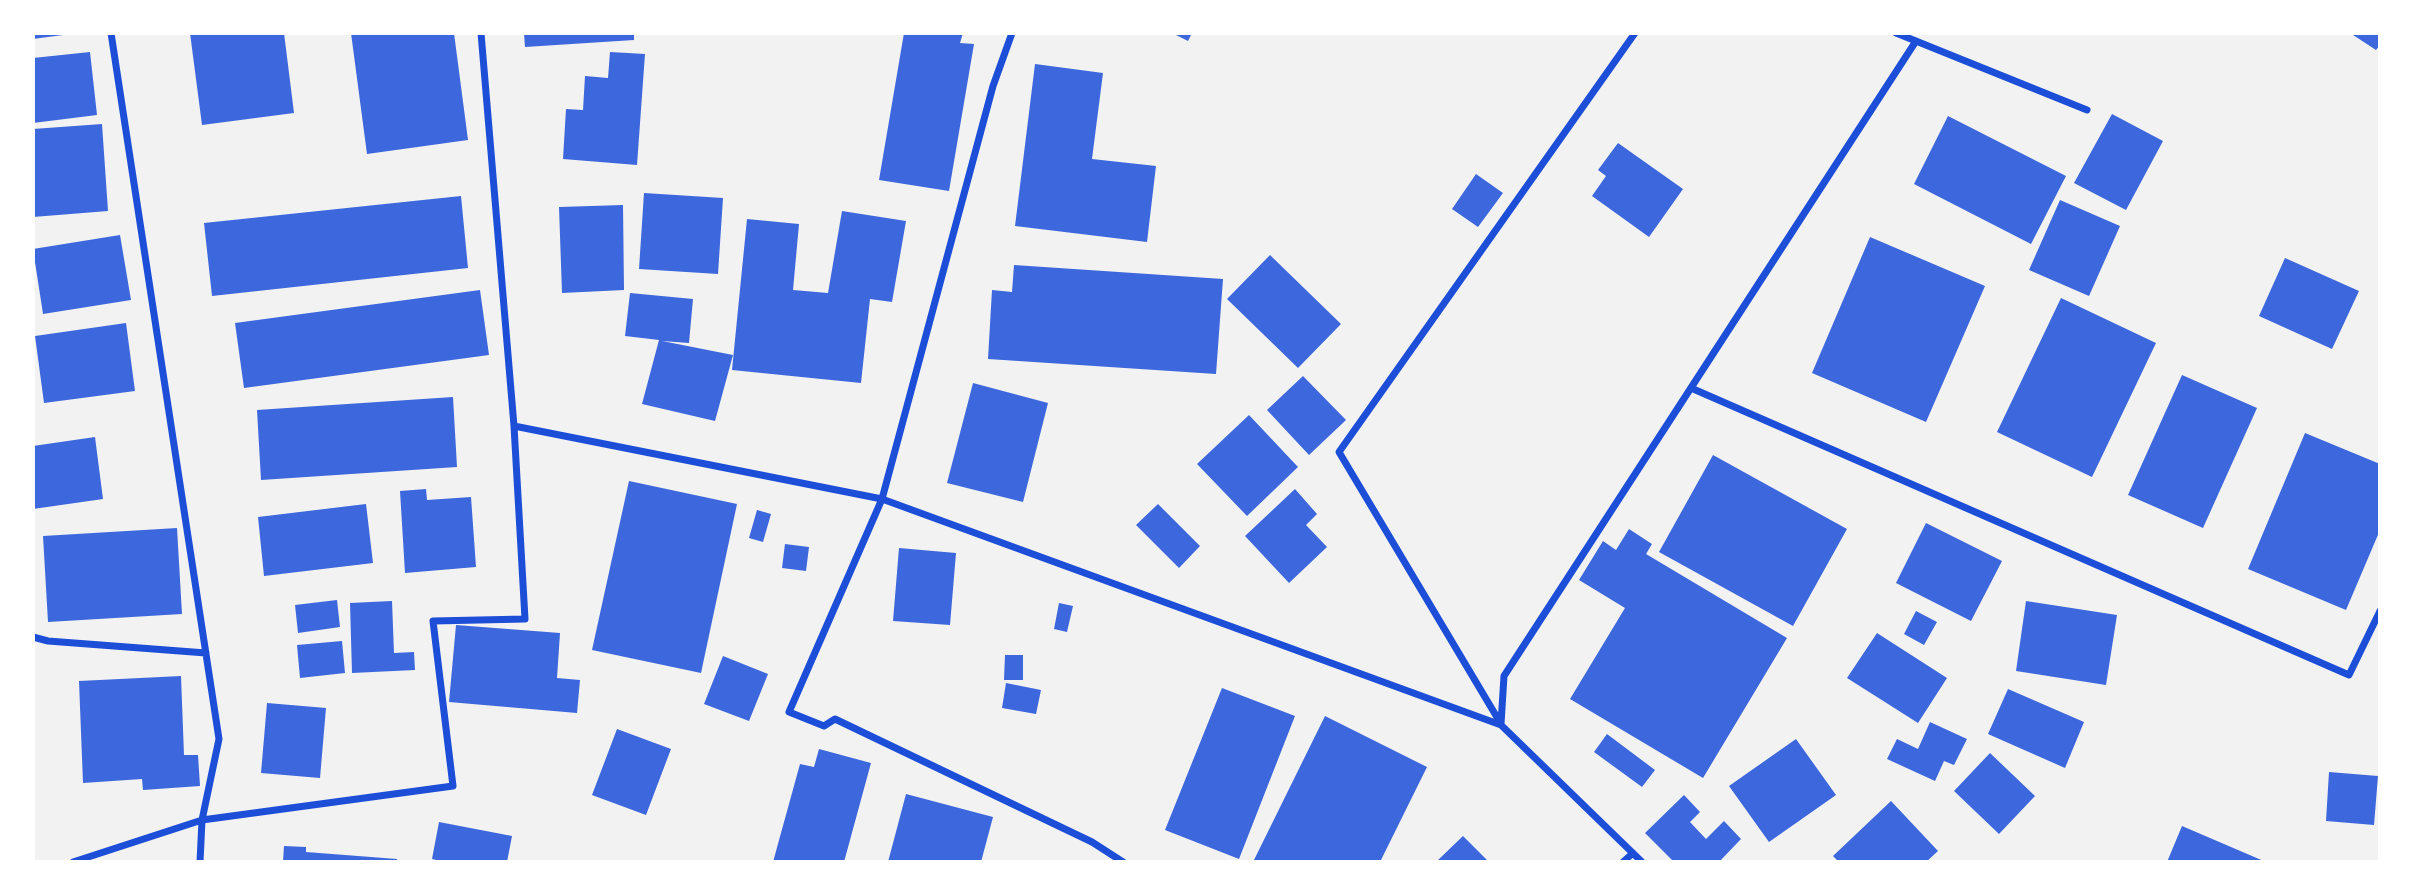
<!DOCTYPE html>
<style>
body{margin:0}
#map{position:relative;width:2413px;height:895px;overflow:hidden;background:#f2f2f2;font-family:"Noto Sans",sans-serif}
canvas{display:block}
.frame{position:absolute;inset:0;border:35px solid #fff;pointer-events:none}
</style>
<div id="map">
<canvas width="2413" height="895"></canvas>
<div class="frame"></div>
</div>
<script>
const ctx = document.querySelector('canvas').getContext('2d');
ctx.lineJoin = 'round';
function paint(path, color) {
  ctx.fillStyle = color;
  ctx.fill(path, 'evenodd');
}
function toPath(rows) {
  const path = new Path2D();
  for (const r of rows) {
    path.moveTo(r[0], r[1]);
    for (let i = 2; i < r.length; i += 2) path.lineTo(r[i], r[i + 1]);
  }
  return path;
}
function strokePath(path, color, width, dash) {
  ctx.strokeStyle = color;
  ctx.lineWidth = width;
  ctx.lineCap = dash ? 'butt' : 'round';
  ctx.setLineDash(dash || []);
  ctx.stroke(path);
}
const building = toPath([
 [33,33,63,33,63,35,33,39],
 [190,33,284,33,294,113,202,125],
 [351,33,454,33,468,140,367,154],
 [524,33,634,33,634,40,525,47],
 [904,33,963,33,960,43,974,44,949,191,879,180],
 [1172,33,1192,33,1188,41],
 [2350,33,2380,33,2380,45,2376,50],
 [90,52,97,115,33,123,33,58],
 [610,52,645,54,637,165,563,159,566,109,583,110,585,76,608,78],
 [1035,64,1103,73,1092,159,1156,166,1147,242,1015,226],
 [2112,114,2163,141,2126,210,2074,183],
 [1948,116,2066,176,2031,244,1914,184],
 [102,124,108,211,33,217,33,129],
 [1618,143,1683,189,1649,237,1592,196,1606,176,1598,170],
 [1476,174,1503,193,1478,227,1452,209],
 [644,193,723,198,718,274,639,269],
 [461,196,468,268,212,296,204,223],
 [2060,200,2120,226,2089,296,2029,270],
 [623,205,624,290,562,293,559,207],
 [842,211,906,221,892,302,870,299,861,383,732,370,747,219,799,224,793,290,828,293],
 [120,235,131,300,43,314,33,249],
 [1870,237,1985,286,1926,422,1812,373],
 [1270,255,1341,324,1298,368,1227,299],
 [2285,258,2359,291,2332,349,2259,316],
 [1014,265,1223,279,1216,374,988,359,992,290,1012,292],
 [480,290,489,355,244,388,235,323],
 [630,293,693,299,689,343,662,341,733,355,715,421,642,404,659,340,625,336],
 [2061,298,2156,343,2092,477,1997,432],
 [126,323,135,391,44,403,35,336],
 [2182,375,2257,408,2203,528,2128,495],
 [1303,376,1346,420,1309,455,1267,410],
 [973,383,1048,403,1023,502,947,483],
 [453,397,457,467,261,480,257,410],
 [1249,415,1298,467,1247,516,1197,464],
 [2305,433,2380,464,2380,530,2346,610,2248,569],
 [95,437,103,499,33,509,33,446],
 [1713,455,1847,529,1793,626,1659,552],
 [629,481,737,504,701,673,592,650],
 [426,489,427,500,471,497,476,567,405,573,400,491],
 [1295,489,1317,514,1306,525,1327,547,1289,583,1245,536],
 [366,504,373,563,264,576,258,517],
 [1158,504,1200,546,1179,568,1136,525],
 [757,510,771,514,763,542,749,538],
 [1926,523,2002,561,1971,621,1896,583],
 [177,528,182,614,48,622,43,536],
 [1629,529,1652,544,1646,554,1787,638,1703,778,1570,699,1625,608,1579,580,1603,541,1616,550],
 [785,544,809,547,806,571,782,568],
 [899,548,956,553,950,625,893,621],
 [337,600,340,627,298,633,295,605],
 [392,601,394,653,414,652,415,670,352,673,350,603],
 [2026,601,2117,615,2106,685,2016,671],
 [1059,603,1073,606,1067,632,1054,629],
 [1916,611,1937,622,1924,645,1904,634],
 [456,625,560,633,557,678,580,680,577,713,449,702],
 [1877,633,1947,678,1918,723,1847,678],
 [342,641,345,673,300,678,297,645],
 [1005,655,1023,655,1023,680,1004,680],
 [723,656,768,674,749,721,704,704],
 [181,676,184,755,198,755,200,786,143,790,142,779,83,783,79,681],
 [1006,683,1041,690,1036,714,1002,708],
 [1222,688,1295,716,1239,859,1165,830],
 [2008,689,2084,722,2065,768,1988,734],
 [267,703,326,708,320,778,261,773],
 [1325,716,1427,767,1380,862,1253,862],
 [1930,722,1967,739,1954,765,1944,761,1935,781,1887,759,1897,739,1918,749],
 [617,729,671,749,646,815,592,795],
 [1607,734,1655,770,1642,787,1594,752],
 [1796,739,1836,795,1769,842,1729,786],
 [819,749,871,763,844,862,773,862,800,764,814,767],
 [1990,753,2035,796,1999,834,1954,791],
 [2329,772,2378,776,2374,825,2326,821],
 [906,794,993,817,981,862,888,862],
 [1684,795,1700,812,1690,822,1706,839,1724,821,1741,839,1719,862,1674,862,1645,833],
 [1891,801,1938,851,1926,862,1839,862,1833,856],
 [439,822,512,836,507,862,445,862,432,859],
 [2182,826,2266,862,2167,862],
 [1463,836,1489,862,1436,862],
 [284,846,306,847,306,852,397,859,397,862,283,862]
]);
const minor = toPath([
 [111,33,219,739,202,820,200,862],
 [1012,33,993,86,882,499,789,712,824,726,835,719,1092,842,1123,862],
 [1896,33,2087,110],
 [1691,388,2349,675,2380,611],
 [514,426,882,499,1501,725,1642,862],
 [33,637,48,641,206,653],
 [1501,724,1339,452,1635,33],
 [1501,724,1504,676,1916,41],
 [73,862,202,820,453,786,433,621,525,619,514,426,481,33],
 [1623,862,1633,853]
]);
paint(building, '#3d67dc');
strokePath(minor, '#1d4ed8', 7);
</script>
